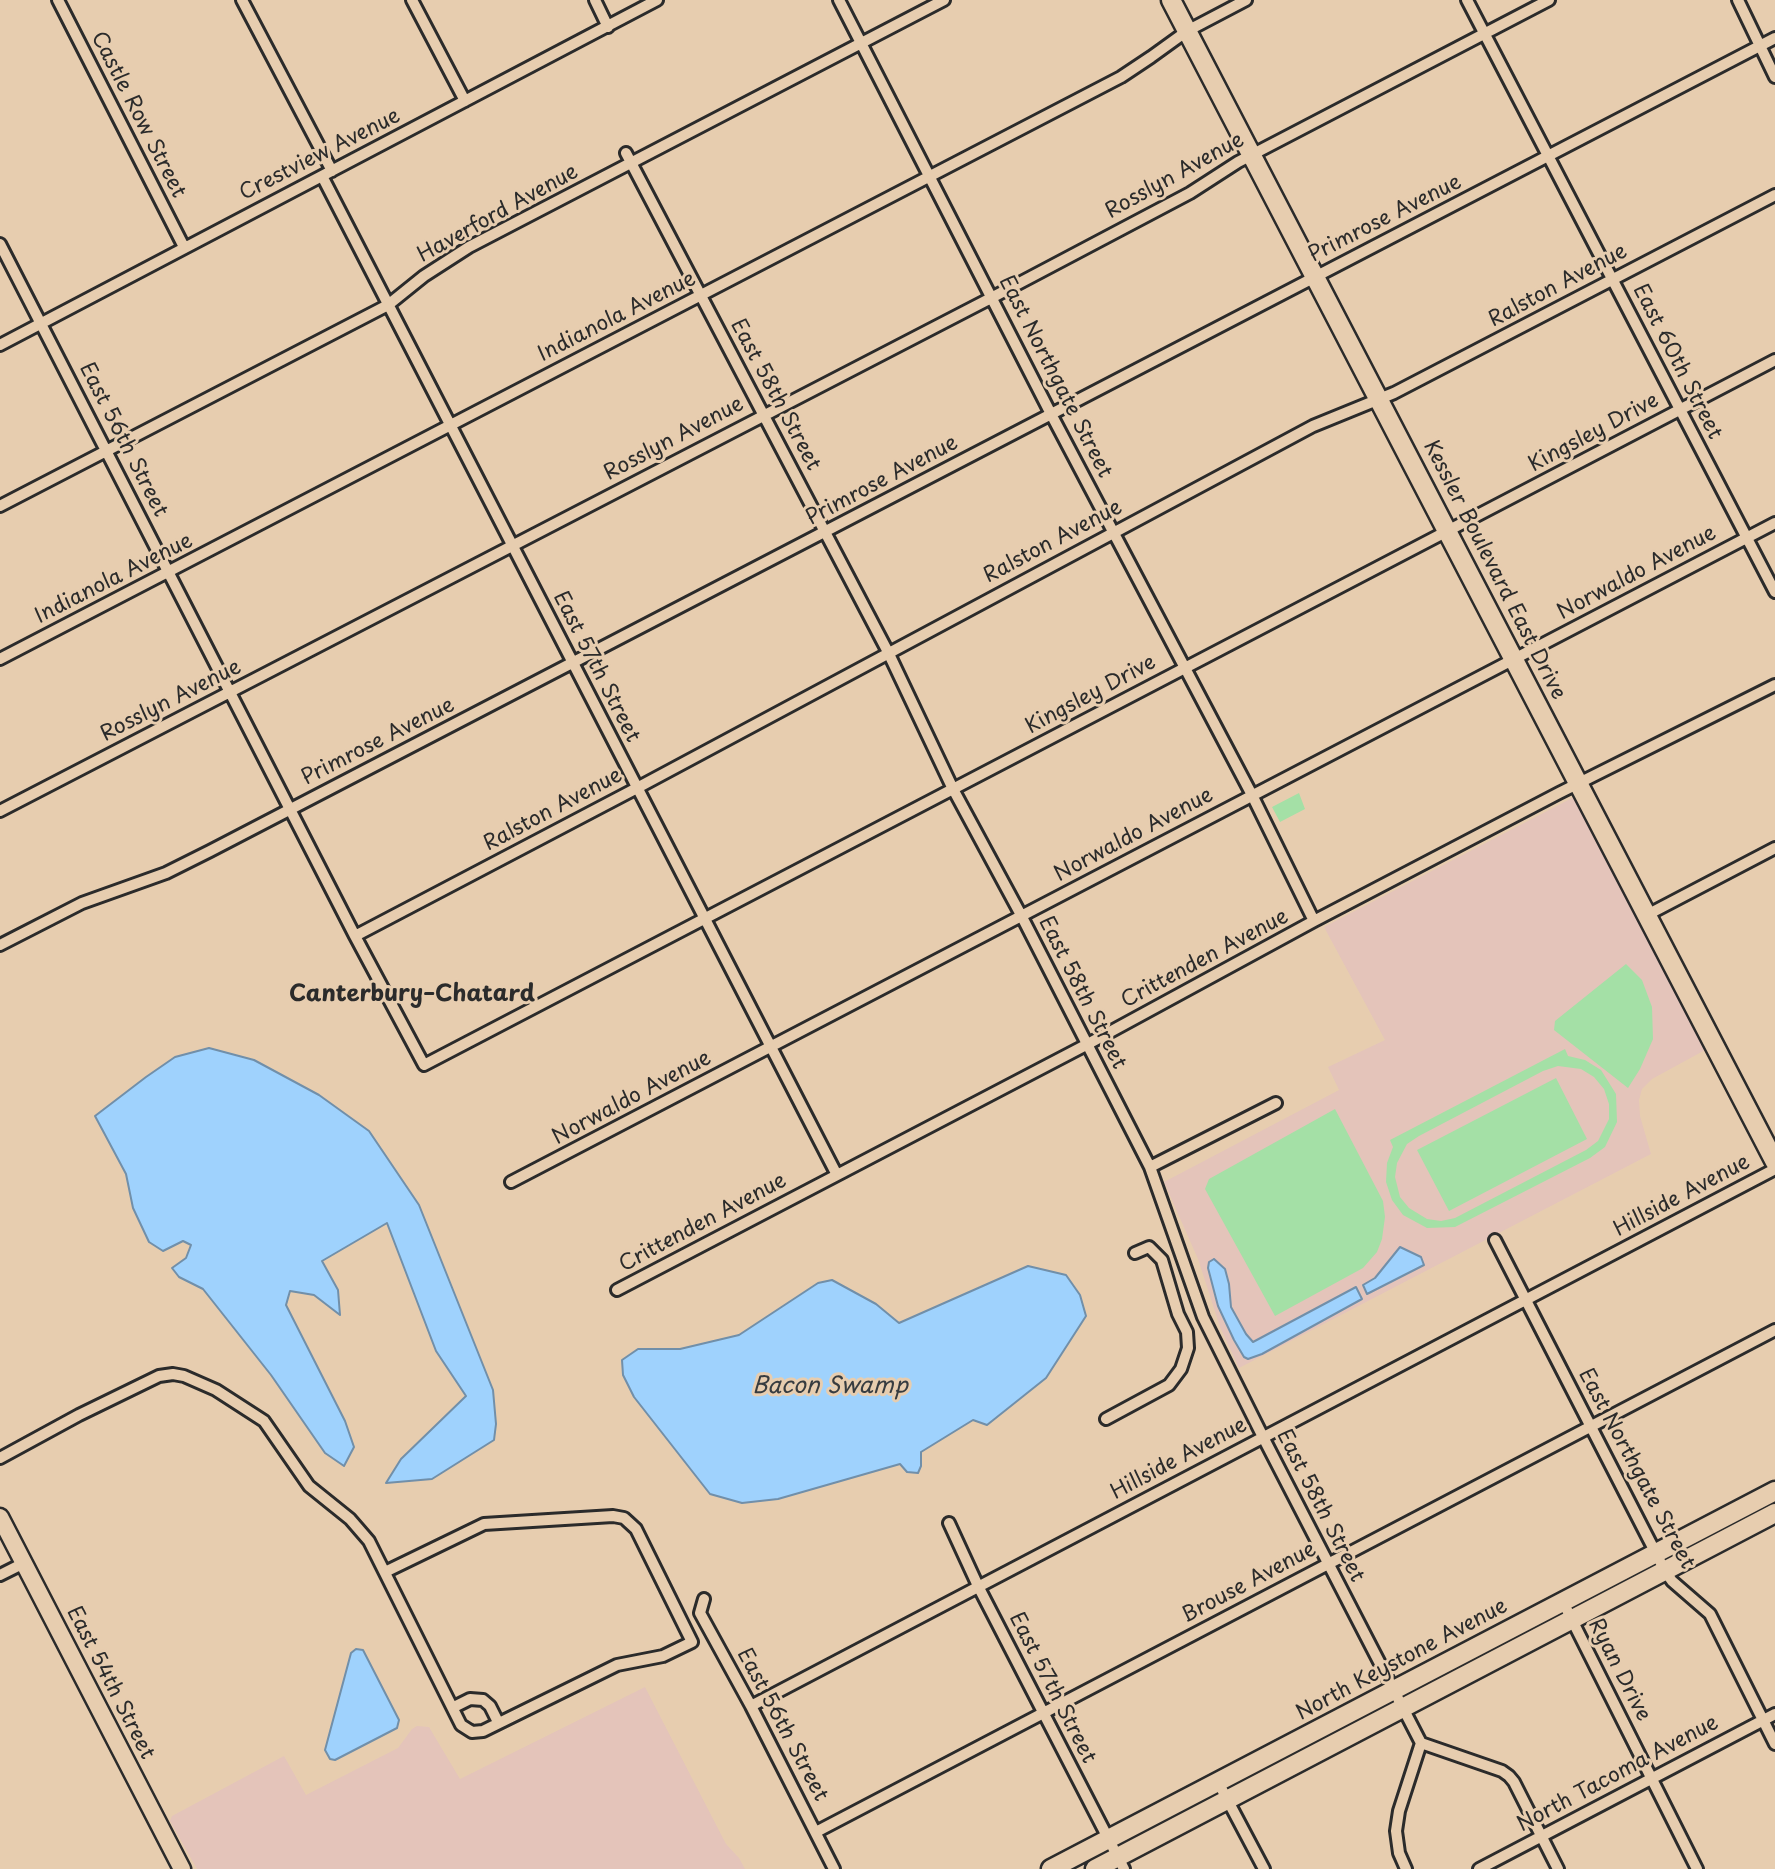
<!DOCTYPE html>
<meta charset="utf-8">
<style>
body{margin:0}
canvas{display:block;background:#e7cdaf}
</style>
<canvas width="1775" height="1869"></canvas>
<script>
const ctx = document.querySelector('canvas').getContext('2d');
ctx.lineJoin = 'round';
function paint(path, color) {
  ctx.fillStyle = color;
  ctx.fill(path, 'evenodd');
}
function toPath(rows) {
  const path = new Path2D();
  for (const r of rows) {
    path.moveTo(r[0], r[1]);
    for (let i = 2; i < r.length; i += 2) path.lineTo(r[i], r[i + 1]);
  }
  return path;
}
function strokePath(path, color, width, dash) {
  ctx.strokeStyle = color;
  ctx.lineWidth = width;
  ctx.lineCap = dash ? 'butt' : 'round';
  ctx.setLineDash(dash || []);
  ctx.stroke(path);
}
function drawText(font, color, halo, rows, align = 'center') {
  ctx.font = font + ' "Playpen Sans",sans-serif';
  ctx.lineWidth = 6;
  ctx.setLineDash([]);
  ctx.textBaseline = 'middle';
  ctx.strokeStyle = halo;
  ctx.fillStyle = color;
  for (const [text, x, y, turn = 0] of rows) {
    ctx.save();
    ctx.translate(x, y);
    ctx.rotate((+turn || 0) * Math.PI / 180);
    ctx.textAlign = isNaN(turn) ? turn : align;
    if (halo) ctx.strokeText(text, 0, 0);
    ctx.fillText(text, 0, 0);
    ctx.restore();
  }
}
const built = toPath([
 [1576,796,1707,1049,1652,1079,1642,1089,1639,1100,1640,1116,1651,1154,1239,1368,1220,1327,1198,1259,1164,1182,1339,1090,1328,1067,1385,1040,1324,927],
 [645,1687,726,1844,739,1858,745,1869,197,1869,170,1821,172,1816,284,1756,306,1795,398,1748,412,1729,417,1726,429,1727,460,1779]
]);
const green = toPath([
 [1299,793,1305,809,1280,822,1272,807],
 [1626,964,1642,980,1652,1007,1653,1039,1640,1069,1628,1088,1554,1030,1555,1021],
 [1565,1049,1568,1056,1585,1060,1601,1070,1616,1094,1617,1122,1605,1147,1590,1158,1455,1227,1427,1228,1403,1215,1392,1200,1386,1182,1387,1163,1393,1147,1390,1140],
 [1558,1066,1581,1069,1594,1077,1604,1089,1609,1104,1609,1119,1598,1141,1586,1150,1455,1218,1441,1221,1427,1219,1409,1208,1400,1197,1395,1177,1397,1163,1407,1144,1419,1136,1543,1071],
 [1556,1078,1587,1139,1449,1211,1417,1150],
 [1335,1109,1383,1201,1385,1217,1382,1239,1377,1252,1363,1268,1275,1316,1205,1189,1209,1179]
]);
const water = toPath([
 [209,1048,254,1060,319,1095,369,1131,419,1205,493,1390,496,1424,494,1440,432,1479,386,1483,401,1459,466,1396,436,1351,387,1223,322,1261,338,1290,340,1315,314,1295,290,1291,286,1305,345,1421,354,1447,344,1466,325,1453,271,1375,203,1289,179,1277,172,1268,186,1258,191,1245,183,1241,163,1251,149,1242,133,1208,126,1174,95,1116,146,1077,175,1057,209,1048],
 [1400,1247,1421,1257,1424,1265,1367,1294,1363,1285,1375,1278,1400,1247],
 [1214,1259,1225,1269,1229,1284,1231,1307,1246,1334,1253,1342,1356,1287,1362,1299,1262,1354,1248,1359,1244,1357,1234,1340,1218,1306,1208,1268,1209,1262,1214,1259],
 [1028,1266,1066,1275,1080,1295,1086,1316,1046,1378,987,1425,973,1420,921,1452,921,1466,918,1473,907,1472,900,1464,778,1499,742,1503,710,1494,634,1397,623,1375,622,1360,638,1349,680,1349,739,1335,818,1283,832,1280,876,1304,899,1323,1028,1266],
 [356,1649,363,1650,399,1720,397,1728,335,1760,330,1759,325,1750,351,1653,356,1649]
]);
const street = toPath([
 [58,0,184,247],
 [242,0,332,171],
 [412,0,465,101],
 [595,0,608,27],
 [839,0,1051,414,1252,795,1314,921],
 [1467,0,1775,592],
 [1738,0,1775,77],
 [626,153,888,652,953,789,1021,915,1150,1167,1203,1317,1263,1437,1421,1743,1399,1811,1396,1831,1399,1853,1406,1869],
 [322,176,837,1175],
 [0,244,355,936,424,1065,1775,360],
 [0,345,657,0],
 [0,506,388,305,424,276,469,247,944,0],
 [0,659,1121,77,1151,57,1187,31,1246,0],
 [0,811,993,297,1190,193,1238,162,1549,0],
 [1647,915,1775,848],
 [355,936,637,788,1313,426,1394,393,1775,195],
 [0,945,82,903,166,873,210,851,1775,38],
 [1150,1167,1276,1103],
 [511,1182,1775,523],
 [1495,1240,1665,1571,1672,1581,1710,1614,1775,1744],
 [617,1290,1086,1045,1314,921,1559,793,1775,685],
 [1106,1419,1169,1385,1181,1369,1188,1348,1187,1332,1178,1314,1162,1260,1149,1247,1135,1253],
 [0,1458,79,1415,159,1376,173,1374,184,1376,216,1390,264,1421,309,1486,350,1519,369,1541,461,1725,472,1732,483,1731,617,1665,663,1656,692,1642,636,1529,624,1518,613,1516,484,1524,385,1572],
 [949,1523,978,1586,1124,1869],
 [0,1575,24,1563],
 [704,1599,700,1613,751,1706,834,1869],
 [1563,1602,1697,1869],
 [751,1706,1775,1169],
 [454,1707,470,1699,483,1700,490,1706,498,1722],
 [1421,1743,1502,1771,1509,1776,1514,1782,1558,1869],
 [1218,1782,1264,1869],
 [816,1832,1775,1330],
 [1479,1869,1775,1714]
]);
const secondary = toPath([
 [0,1517,182,1869]
]);
const primary = toPath([
 [1171,0,1775,1162],
 [1051,1869,1775,1491],
 [1095,1869,1775,1513]
]);
const streetNames = [
 ["Castle Row Street",138,115,63],
 ["Crestview Avenue",320,155,-27],
 ["Rosslyn Avenue",1175,176,-29],
 ["Haverford Avenue",498,214,-29],
 ["Primrose Avenue",1385,219,-27],
 ["Ralston Avenue",1558,286,-28],
 ["Indianola Avenue",617,317,-27],
 ["East 60th Street",1677,362,63],
 ["East Northgate Street",1055,377,63],
 ["East 58th Street",775,395,62],
 ["Kingsley Drive",1594,433,-28],
 ["Rosslyn Avenue",674,439,-28],
 ["East 56th Street",123,440,63],
 ["Primrose Avenue",882,481,-28],
 ["Ralston Avenue",1053,542,-28],
 ["Kessler Boulevard East Drive",1494,570,63],
 ["Norwaldo Avenue",1637,573,-28],
 ["Indianola Avenue",114,579,-27],
 ["East 57th Street",596,667,63],
 ["Kingsley Drive",1091,695,-28],
 ["Rosslyn Avenue",171,701,-27],
 ["Primrose Avenue",378,742,-27],
 ["Ralston Avenue",553,810,-28],
 ["Norwaldo Avenue",1134,835,-28],
 ["Crittenden Avenue",1205,959,-28],
 ["East 58th Street",1082,993,63],
 ["Norwaldo Avenue",632,1098,-28],
 ["Hillside Avenue",1682,1196,-28],
 ["Crittenden Avenue",703,1223,-28],
 ["Hillside Avenue",1179,1459,-28],
 ["East Northgate Street",1636,1469,62],
 ["East 58th Street",1320,1506,63],
 ["Brouse Avenue",1249,1583,-28],
 ["North Keystone Avenue",1402,1660,-28],
 ["Ryan Drive",1619,1670,63],
 ["East 54th Street",110,1683,63],
 ["East 57th Street",1052,1688,63],
 ["East 56th Street",782,1725,62],
 ["North Tacoma Avenue",1618,1774,-28]
];
const neighbourhoodNames = [
 ["Canterbury–Chatard",412,995]
];
const waterNames = [
 ["Bacon Swamp",830,1387]
];
paint(built, '#e4c4ba');
paint(green, '#a4e0a6');
paint(water, '#9fd2fd');
strokePath(water, '#718fa9', 2);
strokePath(street, '#2b2b2b', 16);
strokePath(secondary, '#2b2b2b', 21);
strokePath(primary, '#2b2b2b', 23);
strokePath(street, '#e7cdaf', 10);
strokePath(secondary, '#e7cdaf', 16);
strokePath(primary, '#e7cdaf', 18);
drawText('21px', '#2b2b2b', '#e7cdaf', streetNames);
drawText('bold 23px', '#2b2b2b', '#e7cdaf', neighbourhoodNames);
drawText('italic 23px', '#373c40', '#e7cdaf', waterNames);
</script>
